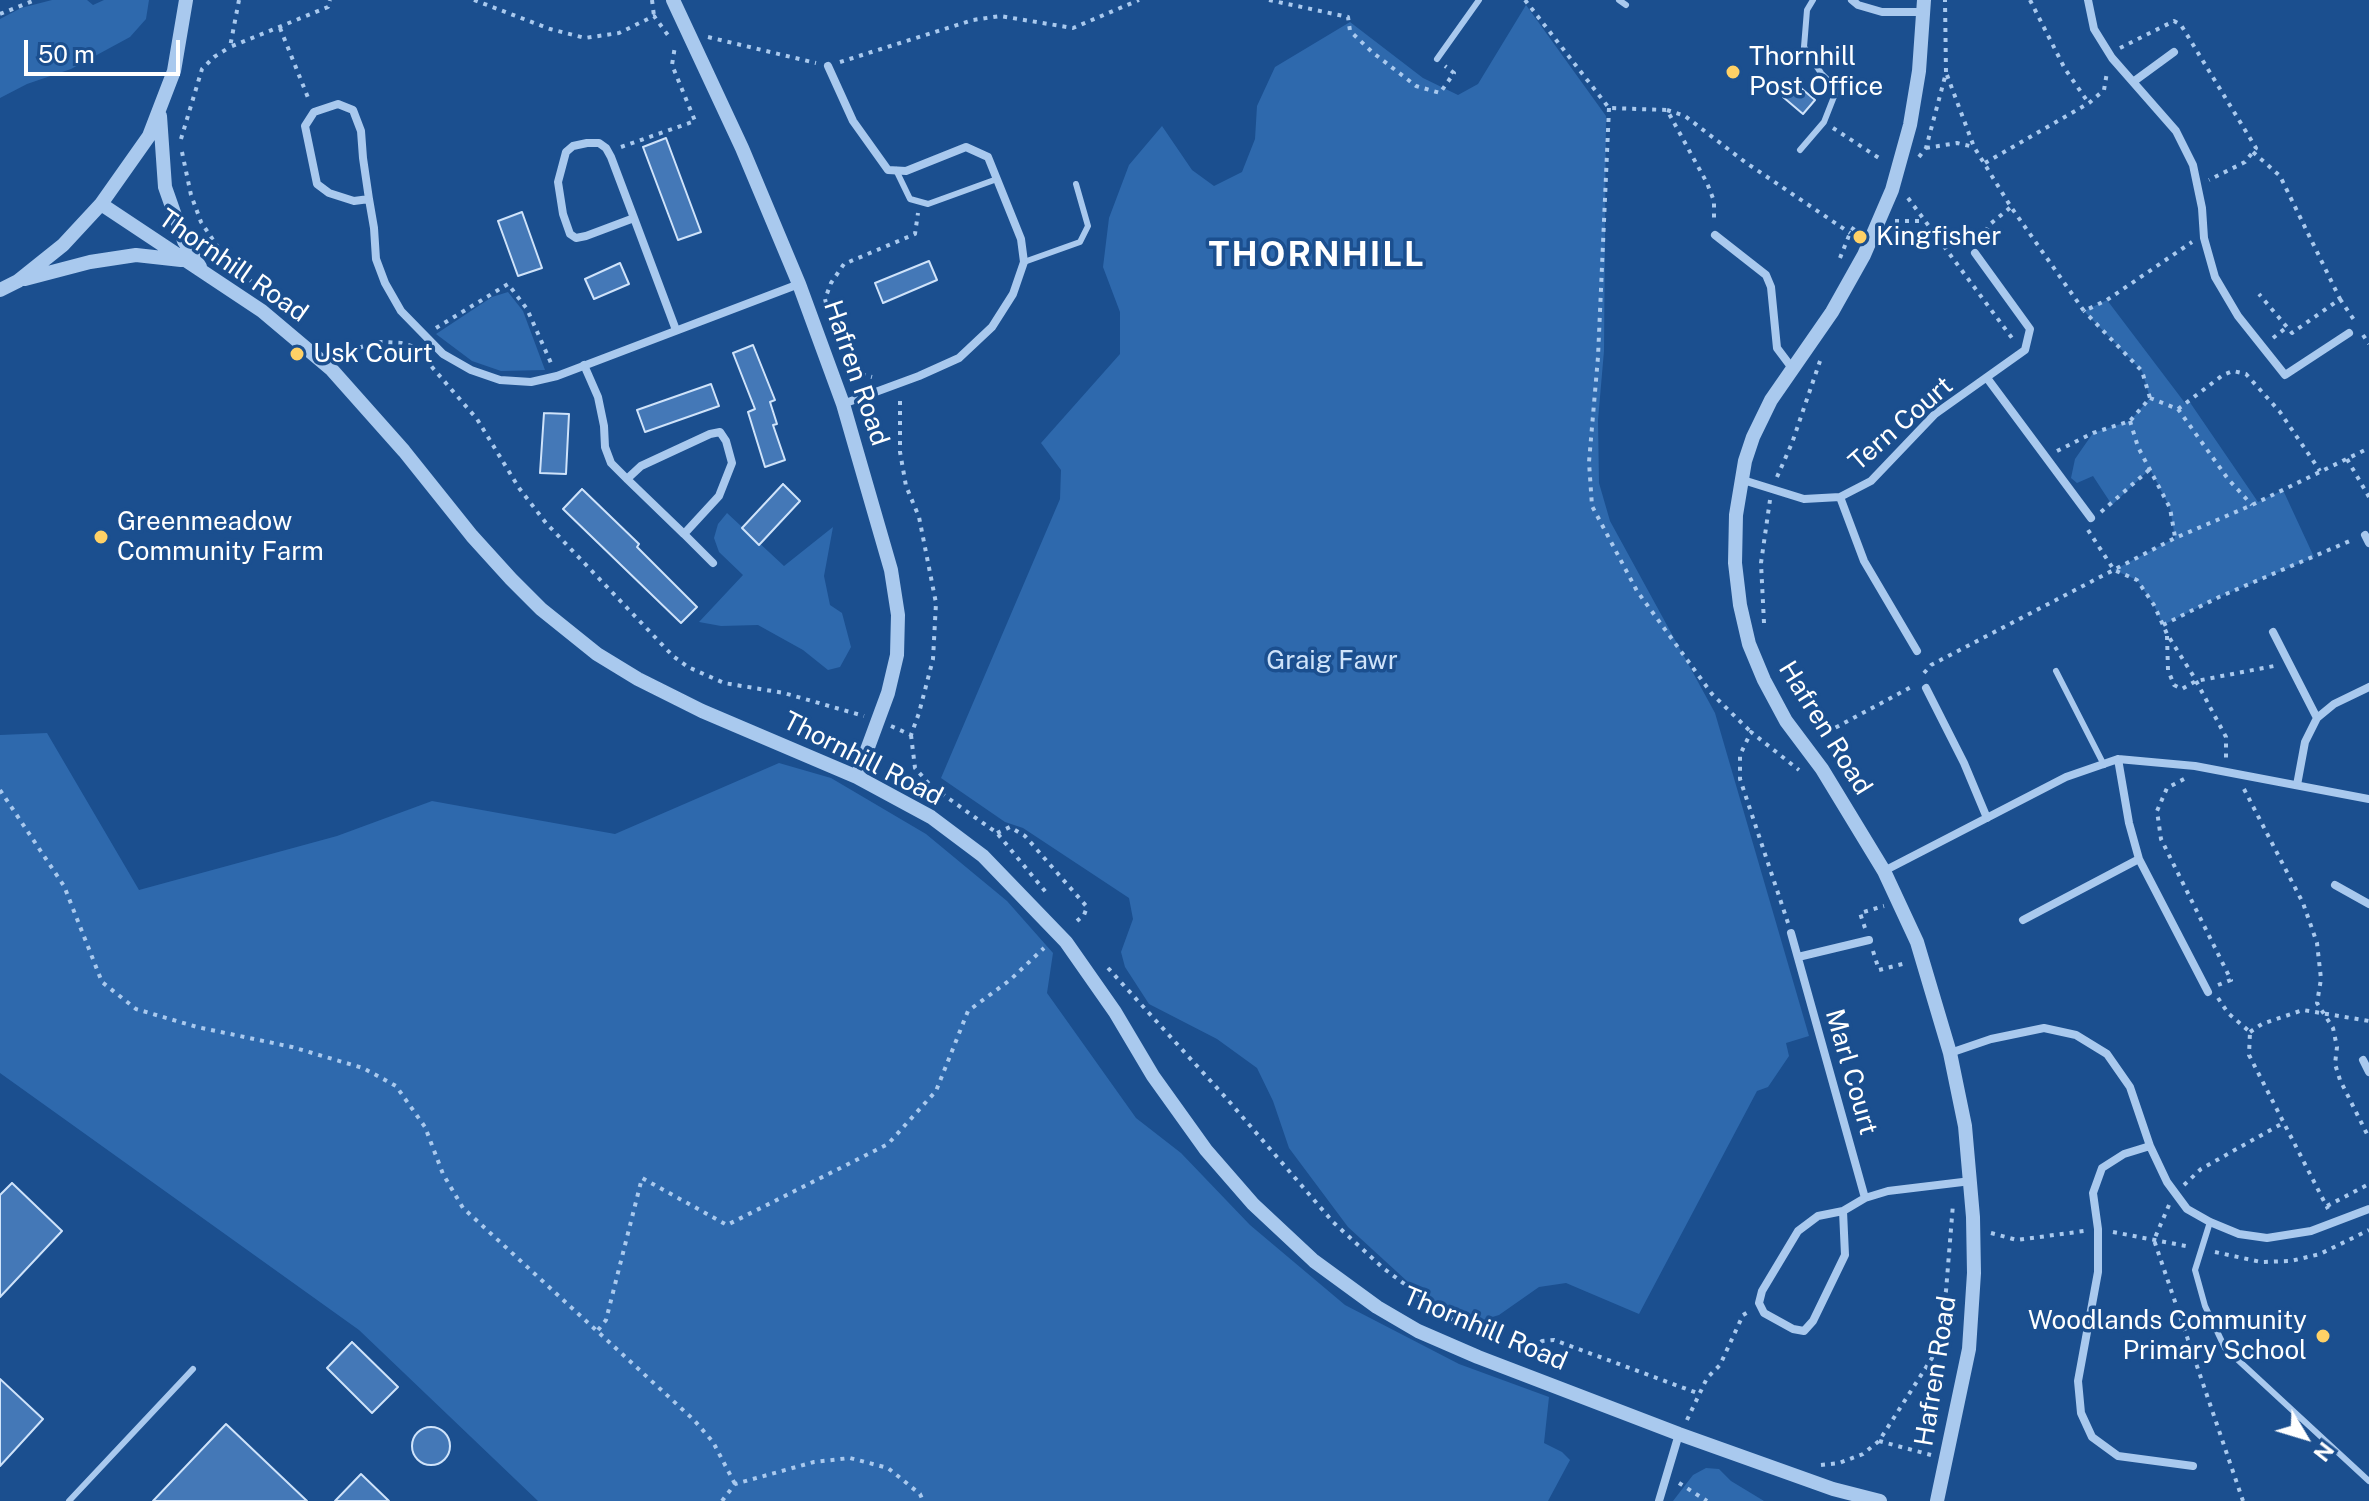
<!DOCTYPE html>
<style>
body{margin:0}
#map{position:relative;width:2369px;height:1501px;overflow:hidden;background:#1b4f8f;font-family:"Public Sans",sans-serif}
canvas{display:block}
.north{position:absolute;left:2265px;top:1397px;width:80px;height:80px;-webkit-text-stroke:6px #1b4f8f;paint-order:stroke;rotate:128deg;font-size:22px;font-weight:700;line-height:32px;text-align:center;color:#fff}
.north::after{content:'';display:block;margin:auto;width:28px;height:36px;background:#fff;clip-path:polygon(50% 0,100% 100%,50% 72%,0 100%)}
.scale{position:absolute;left:24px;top:40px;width:156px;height:36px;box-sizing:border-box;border:4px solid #fff;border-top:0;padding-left:10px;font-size:24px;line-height:28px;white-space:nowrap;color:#fff;-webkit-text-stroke:6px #1b4f8f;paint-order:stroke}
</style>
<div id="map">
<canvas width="2369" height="1501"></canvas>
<div class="north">N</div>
<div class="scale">50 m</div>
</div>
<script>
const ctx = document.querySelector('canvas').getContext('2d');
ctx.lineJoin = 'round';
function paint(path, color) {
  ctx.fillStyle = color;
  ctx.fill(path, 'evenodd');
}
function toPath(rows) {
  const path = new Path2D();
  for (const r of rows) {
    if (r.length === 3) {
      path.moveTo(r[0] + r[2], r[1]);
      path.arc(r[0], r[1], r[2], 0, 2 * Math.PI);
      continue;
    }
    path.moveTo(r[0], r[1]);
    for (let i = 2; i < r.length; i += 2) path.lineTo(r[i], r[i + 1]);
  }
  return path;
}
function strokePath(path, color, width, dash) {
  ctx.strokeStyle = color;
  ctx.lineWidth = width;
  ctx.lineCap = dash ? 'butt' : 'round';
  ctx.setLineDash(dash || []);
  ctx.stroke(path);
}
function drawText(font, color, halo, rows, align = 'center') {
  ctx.font = font + ' "Public Sans",sans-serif';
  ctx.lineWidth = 7;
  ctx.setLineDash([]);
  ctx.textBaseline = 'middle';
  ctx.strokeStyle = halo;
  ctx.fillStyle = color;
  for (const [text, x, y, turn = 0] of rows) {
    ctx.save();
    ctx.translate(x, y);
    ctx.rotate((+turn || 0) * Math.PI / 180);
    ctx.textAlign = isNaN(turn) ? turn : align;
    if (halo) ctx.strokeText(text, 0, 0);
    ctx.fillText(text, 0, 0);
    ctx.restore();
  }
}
const green = toPath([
 [52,0,87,0,93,5,104,0,149,0,146,19,130,37,71,69,27,84,0,98,0,19,21,8],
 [1526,5,1606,116,1604,351,1598,420,1599,483,1610,521,1715,713,1809,1036,1786,1043,1789,1056,1768,1087,1757,1091,1639,1314,1566,1283,1539,1287,1499,1315,1466,1325,1408,1282,1348,1227,1289,1148,1273,1101,1257,1068,1217,1039,1149,1004,1125,967,1121,952,1133,919,1129,898,1023,828,1005,822,941,778,1060,499,1061,470,1041,443,1120,354,1120,312,1103,267,1109,218,1129,165,1162,126,1192,170,1214,186,1242,172,1255,139,1257,106,1275,67,1350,22,1423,78,1458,95,1478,84],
 [508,292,523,311,545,370,501,371,472,361,436,334,492,297],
 [2107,300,2185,403,2189,401,2258,502,2283,490,2314,557,2219,597,2163,625,2154,605,2137,580,2114,570,2175,538,2170,508,2150,469,2112,505,2093,476,2077,483,2071,478,2075,459,2093,433,2130,421,2150,398,2142,371,2084,311],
 [727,513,784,566,833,527,824,576,830,605,842,613,851,647,840,667,828,670,803,650,758,625,721,626,699,622,743,575,719,552,714,538,718,524],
 [47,733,139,890,337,836,432,801,615,834,779,763,831,778,926,834,1007,901,1053,953,1047,993,1136,1118,1181,1153,1250,1225,1345,1305,1459,1364,1549,1397,1544,1443,1562,1452,1570,1460,1548,1501,538,1501,359,1330,0,1073,0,735],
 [1706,1468,1719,1469,1731,1481,1764,1501,1673,1501,1693,1475]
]);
const building = toPath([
 [1795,83,1815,100,1803,114,1783,97,1795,83],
 [666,138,701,232,678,240,643,147,666,138],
 [522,212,542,268,518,276,498,221,522,212],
 [929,261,937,280,883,303,875,283,929,261],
 [620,263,629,284,594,299,585,279,620,263],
 [753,345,775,400,770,402,777,424,773,425,785,460,765,467,748,412,755,409,733,353,753,345],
 [711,384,719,406,645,432,637,410,711,384],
 [544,413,569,414,566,474,540,473,544,413],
 [783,484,800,501,759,545,742,528,783,484],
 [582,489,639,544,637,547,697,607,681,623,563,509,582,489],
 [12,1183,62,1231,0,1297,0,1195,12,1183],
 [352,1342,398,1387,372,1413,327,1368,352,1342],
 [0,1379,43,1419,0,1466,0,1379],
 [226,1424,307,1501,153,1501,226,1424],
 [431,1446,19],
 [361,1474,389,1501,335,1501,361,1474]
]);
const path = toPath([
 [239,0,230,47,328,7,330,0],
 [474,0,550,29,585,38,619,33,654,16,670,38],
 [652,0,654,16],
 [1269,0,1348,17,1350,31,1372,52,1416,86,1440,93,1454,73,1445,66],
 [1525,0,1609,108,1667,110,1707,183,1714,201,1714,221],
 [2030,0,2065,69,2088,102],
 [0,14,35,0],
 [280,28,309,100],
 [708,37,816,63],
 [2120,48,2174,21,2181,25,2256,148,2245,162,2209,180],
 [840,62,973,20,1000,16,1073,28,1139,0],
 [1947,75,1974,147,2011,207,2084,311,2107,300,2192,242],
 [1609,108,1598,357,1589,462,1592,506,1637,591,1712,694,1751,732],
 [1667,110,1685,116,1745,162,1850,233],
 [1833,128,1882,160],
 [181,139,202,69,214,57,230,47],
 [621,147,695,121,672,65,675,46],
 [1926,148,1957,143,1974,147],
 [182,152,191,195,201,222,228,262,251,281],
 [2253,152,2280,176,2340,299,2292,333,2259,294],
 [1919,157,1926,148,1946,73,1945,0],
 [1985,163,2089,103,2104,90,2107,72],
 [1908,198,2012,338],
 [1895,221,1925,221],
 [1981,240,1989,225,2011,207],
 [1840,258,1850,233,1857,223],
 [2340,299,2354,320],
 [826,303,825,299,831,283,844,264,915,234,918,213],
 [436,328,508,284,527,309,551,363],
 [2363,335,2369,344],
 [2273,338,2287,327],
 [342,354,345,356,361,347,381,342,401,343,415,347],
 [425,359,477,419,519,488,546,523,673,656,688,667,724,683,784,693,864,716],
 [848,360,858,373,872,377],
 [2150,398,2178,409,2228,479,2252,505],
 [2178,409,2223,375,2233,371,2246,374,2280,412,2320,471],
 [2130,421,2138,447,2170,508,2175,537],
 [2057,451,2093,433,2130,421,2150,398,2142,371,2084,311],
 [2347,459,2369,497],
 [1777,477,1792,443,1820,361],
 [2101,512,2150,469],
 [2088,530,2114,570,2137,580,2154,605,2167,634,2194,677,2226,737,2226,759],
 [1764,623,1761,563,1770,500],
 [2163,625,2219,597,2352,540],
 [2167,636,2168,670,2174,685,2182,689,2196,681,2274,666],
 [1924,673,1931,665,2175,538,2252,505,2369,448],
 [891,726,911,735,919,713,933,659,936,603,919,517,906,486,900,452,900,397],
 [911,735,915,768,931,786,997,833,1049,896],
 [1818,737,1913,686],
 [2184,779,2167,788,2157,811,2161,839,2231,980,2218,985],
 [2244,789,2303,903,2317,943,2321,979,2317,1003,2333,1028,2337,1047,2335,1064,2340,1080,2369,1138],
 [0,790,64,886,102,982,136,1009,197,1027,292,1047,363,1068,396,1086,425,1127,443,1174,463,1208,694,1420,713,1442,735,1484],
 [997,833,1010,827,1025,836,1087,907,1084,915,1077,921],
 [1788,923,1740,779,1740,755,1751,732,1799,770],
 [1865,928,1860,913,1884,906],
 [1873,951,1879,970,1906,963],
 [1108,968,1227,1099,1333,1222,1383,1268,1469,1332],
 [2218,998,2228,1013,2250,1032,2249,1055,2328,1209],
 [2250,1032,2262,1024,2303,1010,2369,1021],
 [2184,1185,2201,1169,2283,1123],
 [2169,1205,2154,1240,2243,1501],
 [2327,1206,2369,1184],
 [2113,1232,2191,1247],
 [1991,1233,2017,1240,2084,1231],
 [2215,1252,2261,1262,2291,1261,2320,1254,2369,1230],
 [598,1330,606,1320,642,1178,727,1225,888,1144,936,1091,968,1011,1010,980,1044,948],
 [1532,1359,1534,1349,1542,1341,1554,1340,1700,1394],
 [1687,1420,1707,1378,1720,1365,1743,1315,1748,1312],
 [1879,1441,1931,1455],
 [1821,1465,1839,1463,1863,1454,1879,1441,1932,1358,1946,1291,1953,1204],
 [1679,1483,1707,1501],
 [722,1501,735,1484,814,1462,850,1458,888,1468,920,1494,923,1501]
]);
const service = toPath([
 [1619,0,1626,5],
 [1437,59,1479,0],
 [1800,150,1824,122,1837,89,1821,73,1804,47,1807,10,1813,0],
 [896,170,910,199,928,204,997,179],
 [1024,262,1080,242,1088,226,1076,184],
 [2056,671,2104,765],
 [2210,1222,2195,1270,2205,1306,2225,1348,2369,1481],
 [69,1501,193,1369]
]);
const minor = toPath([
 [1852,0,1858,5,1882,12,1924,12],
 [2088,0,2094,29,2112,58,2176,131,2193,165,2202,208,2204,238,2215,277,2238,316,2285,375,2349,333],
 [828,66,853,121,888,170,906,171,966,147,988,157,1021,239,1024,262,1013,294,992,327,959,358,919,376,843,404],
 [2133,82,2174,52],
 [369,199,354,201,329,193,317,184,305,126,314,112,338,104,353,110,361,131,363,158,369,199,374,228,376,259,385,283,401,311,443,354,471,370,500,380,531,382,557,376,799,284],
 [634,218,586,236,576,238,570,234,563,214,558,182,566,152,573,146,587,143,599,143,606,148,611,157,634,218,676,330],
 [1715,235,1766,275,1771,287,1777,348,1792,368],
 [584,365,598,397,604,426,605,447,611,463,627,479,684,534,719,496,732,463,726,441,720,432,710,434,641,466,627,479],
 [1987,378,2091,518],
 [1743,480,1804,499,1840,497,1871,481,1935,414,2025,350,2030,329,1975,253],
 [1840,497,1864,561,1917,651],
 [684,534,713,563],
 [2365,535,2369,543],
 [2273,632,2317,718],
 [1926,688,1964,763,1987,818],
 [2118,759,2129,823,2139,859,2208,992],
 [2297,785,2305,742,2317,718,2334,704,2369,687],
 [1884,871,2066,777,2118,759,2195,766,2369,799],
 [2335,885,2369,904],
 [2023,920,2139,859],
 [1791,933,1865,1198,1888,1191,1971,1181],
 [1798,957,1869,940],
 [1950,1053,1991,1039,2044,1028,2076,1035,2107,1054,2130,1087,2150,1146,2167,1182,2187,1209,2210,1222,2239,1234,2267,1238,2311,1231,2369,1209],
 [2363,1060,2369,1072],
 [2150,1146,2124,1154,2102,1168,2093,1193,2098,1229,2098,1272,2078,1381,2081,1413,2092,1437,2118,1456,2193,1466],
 [1843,1211,1818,1216,1798,1231,1762,1291,1759,1303,1764,1313,1793,1329,1804,1331,1813,1321,1845,1255,1843,1211,1865,1198],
 [1659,1501,1679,1434]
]);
const tertiary = toPath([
 [673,0,742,148,799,284,843,404,891,570,898,615,897,655,888,693,857,777],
 [1924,0,1919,71,1910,125,1892,190,1864,255,1832,312,1771,400,1753,437,1745,461,1736,515,1735,563,1740,605,1749,644,1764,680,1786,721,1822,769,1884,871,1917,942,1950,1053,1965,1126,1973,1217,1974,1273,1969,1349,1937,1501],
 [160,116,165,187,184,241,200,267],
 [101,204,262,311,332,370,404,451,472,536,511,579,541,609,597,654,638,679,702,711,857,777,931,817,983,856,1066,942,1115,1012,1153,1076,1206,1150,1253,1204,1314,1261,1377,1307,1418,1331,1478,1357,1679,1434,1833,1489,1880,1501],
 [25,279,90,262,136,255,181,260],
 [0,290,18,281,63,245,101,204,149,136,174,71,186,0]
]);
const markers = [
 [1733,72,8,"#ffd166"],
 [1860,237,8,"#ffd166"],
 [297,354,8,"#ffd166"],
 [101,537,8,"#ffd166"],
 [2323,1336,8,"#ffd166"]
];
const poiNames = [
 ["Thornhill",1749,57],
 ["Post Office",1749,87],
 ["Kingfisher",1876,237],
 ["Usk Court",313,354],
 ["Greenmeadow",117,522],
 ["Community Farm",117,552],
 ["Woodlands Community",2307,1321,"right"],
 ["Primary School",2307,1351,"right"]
];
const streetNames = [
 ["Thornhill Road",233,266,35],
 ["Hafren Road",856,373,71],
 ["Tern Court",1901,424,-41],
 ["Hafren Road",1825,728,58],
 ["Thornhill Road",863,759,27],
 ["Marl Court",1851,1072,74],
 ["Thornhill Road",1485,1329,23],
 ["Hafren Road",1936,1371,-81]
];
const parkNames = [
 ["Graig Fawr",1332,661]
];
const districtNames = [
 ["THORNHILL",1317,256]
];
paint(green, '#2e69ad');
paint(building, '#4478b7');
strokePath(building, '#cfe3fa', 2);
strokePath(path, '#a9c9ee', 4, [4, 6]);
strokePath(service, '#a9c9ee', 6);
strokePath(minor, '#a9c9ee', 8);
strokePath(tertiary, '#a9c9ee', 14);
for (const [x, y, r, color] of markers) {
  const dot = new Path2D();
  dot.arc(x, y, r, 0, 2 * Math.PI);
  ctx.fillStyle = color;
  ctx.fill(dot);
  strokePath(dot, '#1b4f8f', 3);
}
drawText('26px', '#fff', '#1b4f8f', poiNames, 'left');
drawText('26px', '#fff', '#1b4f8f', streetNames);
drawText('26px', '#cfe3fa', '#1b4f8f', parkNames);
ctx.letterSpacing = '2px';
drawText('bold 34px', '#fff', '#1b4f8f', districtNames);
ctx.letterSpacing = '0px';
</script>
